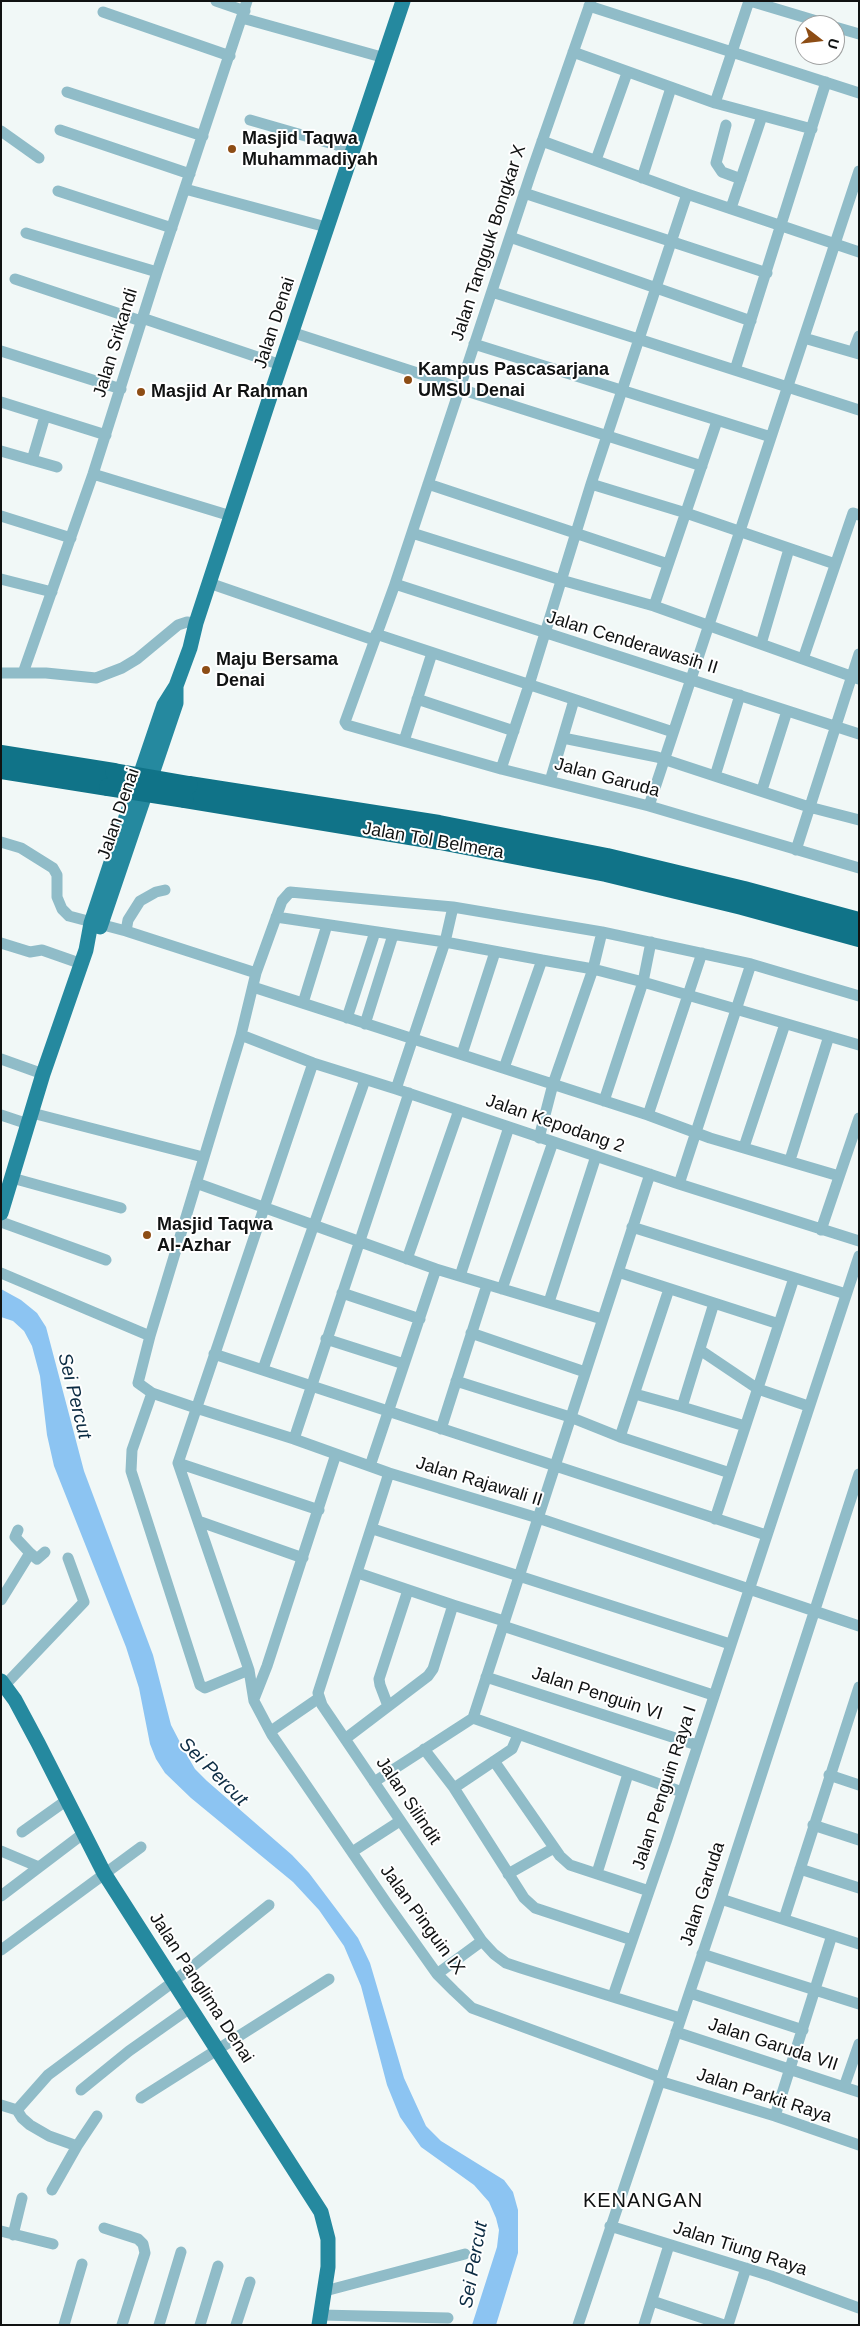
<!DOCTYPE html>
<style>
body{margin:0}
#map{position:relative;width:860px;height:2326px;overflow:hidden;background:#f1f8f7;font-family:Arial,sans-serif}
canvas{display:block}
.frame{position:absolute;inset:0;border:2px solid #101212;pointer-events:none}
.north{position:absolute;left:795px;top:15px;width:50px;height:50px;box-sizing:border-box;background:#fff;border:1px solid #9fa0a0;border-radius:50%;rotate:106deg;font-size:14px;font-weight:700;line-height:20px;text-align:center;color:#101212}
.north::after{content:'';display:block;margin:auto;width:18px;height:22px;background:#8d4d15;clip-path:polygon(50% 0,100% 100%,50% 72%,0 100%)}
</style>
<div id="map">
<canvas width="860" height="2326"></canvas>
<div class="frame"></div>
<div class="north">U</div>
</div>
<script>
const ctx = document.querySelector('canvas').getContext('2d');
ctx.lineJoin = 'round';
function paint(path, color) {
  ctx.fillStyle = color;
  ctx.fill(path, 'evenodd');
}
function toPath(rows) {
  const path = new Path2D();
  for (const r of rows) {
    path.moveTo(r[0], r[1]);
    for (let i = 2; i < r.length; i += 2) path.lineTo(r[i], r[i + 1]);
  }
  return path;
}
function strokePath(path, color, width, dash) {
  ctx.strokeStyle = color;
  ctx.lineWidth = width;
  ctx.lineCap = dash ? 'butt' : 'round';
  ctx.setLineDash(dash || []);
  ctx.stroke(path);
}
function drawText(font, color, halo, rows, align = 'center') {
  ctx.font = font + ' Arial,sans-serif';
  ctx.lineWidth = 4;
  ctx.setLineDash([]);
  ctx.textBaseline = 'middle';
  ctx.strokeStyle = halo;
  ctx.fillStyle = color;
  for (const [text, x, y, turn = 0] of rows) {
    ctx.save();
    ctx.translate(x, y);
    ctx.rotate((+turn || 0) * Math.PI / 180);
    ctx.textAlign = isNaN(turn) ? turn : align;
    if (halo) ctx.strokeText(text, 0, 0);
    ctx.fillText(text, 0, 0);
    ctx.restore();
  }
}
const water = toPath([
 [1,1289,21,1300,37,1313,46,1327,84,1471,153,1655,171,1725,184,1750,195,1769,207,1781,292,1855,309,1873,358,1938,370,1963,404,2078,426,2126,441,2141,504,2180,513,2192,518,2210,518,2253,496,2325,472,2325,497,2247,499,2230,496,2218,489,2202,474,2185,421,2147,400,2117,387,2085,361,1986,344,1946,319,1910,293,1882,191,1798,165,1773,156,1759,150,1744,139,1688,126,1647,54,1466,47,1435,40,1376,32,1346,24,1331,13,1321,1,1317]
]);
const minor = toPath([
 [216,1,245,11],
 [591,1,531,173,395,584,345,722,347,725,501,769,649,806,859,868],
 [750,1,830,25],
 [589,6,859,93],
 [103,12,230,56],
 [242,18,385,58],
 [835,27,859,34],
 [573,52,715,103,812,129],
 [67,92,203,136],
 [715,103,749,1],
 [250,120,354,150],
 [726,125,716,163,722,172,741,179],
 [60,130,190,174],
 [1,131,39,158],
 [542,141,687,194,859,252],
 [596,160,627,73],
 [642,178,671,88],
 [185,189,326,227],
 [58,191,172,228],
 [524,193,767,273],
 [731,208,762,116],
 [26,233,157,272],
 [510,237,751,321],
 [15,279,141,321],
 [492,292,859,410],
 [142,318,281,365],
 [291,332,436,379,460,389,702,466],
 [804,338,859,354],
 [474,344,771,437],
 [1,351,121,389],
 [853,352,859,336],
 [735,370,826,82],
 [1,402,106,435],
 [1,451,57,467],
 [32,460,45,416],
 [93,474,231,516],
 [428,484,668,564],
 [591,484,686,513,835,564],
 [1,516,71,538],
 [412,533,561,580,654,606,859,679],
 [1,579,52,592],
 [209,583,374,640],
 [395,584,859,734],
 [654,606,717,421],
 [376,634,673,732],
 [761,644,789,549],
 [803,659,853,513,859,515],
 [1,673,46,673,96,678,122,668,137,659,178,625,187,622,196,623],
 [23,673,93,474,157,272,247,1],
 [417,699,514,731],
 [563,738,657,757,809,807,859,820],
 [404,741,432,653],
 [501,769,529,685,591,484,687,194],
 [715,776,740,695],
 [550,781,574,700],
 [762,790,787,711],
 [649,806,859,171],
 [1,842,21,848,53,868,57,875,57,897,62,909,69,916,126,931,256,973],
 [796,850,859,654],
 [276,917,445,942,542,960],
 [126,931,128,920,140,901,156,892,165,890],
 [1,943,30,952,42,950,82,964],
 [253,987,648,1115,710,1138,839,1176],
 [859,996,751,964,602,932,453,907,290,892,282,901,256,973,241,1035,150,1336,138,1383,152,1393,196,1408,294,1439,389,1473,538,1518,859,1626],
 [303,1003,327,925],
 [347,1018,375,932],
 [365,1024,393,935],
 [241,1035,313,1063,396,1089,679,1184,859,1241],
 [462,1054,495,952],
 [1,1059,43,1074],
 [313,1063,178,1463,249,1670,254,1701,272,1735,388,1905,437,1974,454,1991,472,2008,660,2077],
 [504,1068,542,960,593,969,643,982,859,1045],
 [396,1089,445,942,453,907],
 [604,1101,643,982,651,942],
 [32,1113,203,1157],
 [1,1115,28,1124],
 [648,1115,702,953],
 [539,1138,553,1084,593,969,602,932],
 [744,1147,785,1024],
 [790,1160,829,1036],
 [650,1174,473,1718,682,1792],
 [12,1178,121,1208],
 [196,1183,436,1269,602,1319],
 [679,1184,751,964],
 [1,1222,106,1260],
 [632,1227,846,1294],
 [821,1230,859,1118],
 [407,1259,459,1110],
 [618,1272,779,1324],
 [1,1273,150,1336],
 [460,1276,509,1127],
 [502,1289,553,1142],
 [342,1293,420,1319],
 [549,1302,596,1156],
 [714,1303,682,1407,745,1426],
 [471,1333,585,1372],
 [326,1339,404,1364],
 [700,1350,758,1389,808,1406],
 [214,1354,766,1535],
 [263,1369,365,1080],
 [456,1381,570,1417,620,1437,730,1473],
 [152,1393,132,1450,131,1471,200,1685,205,1688,249,1670],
 [635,1394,682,1407],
 [441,1429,487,1285],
 [620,1437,669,1289],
 [294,1439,409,1093],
 [178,1463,319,1510],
 [370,1466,436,1269],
 [389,1473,318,1693,322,1705,482,1941,494,1954,506,1963,521,1968,680,2018],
 [715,1519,794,1278],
 [198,1521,303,1558],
 [373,1529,730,1644],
 [18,1530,15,1537,30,1553],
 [358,1573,453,1605],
 [1,1600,30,1553,37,1559,45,1552],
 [503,1626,713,1695],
 [486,1677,697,1745],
 [5,1685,84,1602,68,1558],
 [254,1699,267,1666,336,1454],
 [388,1706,380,1685,379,1679,408,1590],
 [271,1731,319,1698],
 [345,1739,428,1676,433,1669,453,1605,504,1621],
 [424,1749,454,1788,524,1898,535,1908,632,1940],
 [494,1761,560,1856,570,1865,649,1891],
 [829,1775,859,1785],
 [374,1782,473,1718],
 [454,1788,512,1749,518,1735],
 [813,1825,859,1840],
 [22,1832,67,1800],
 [1,1851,39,1867],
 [352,1852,400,1821],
 [800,1869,859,1888],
 [597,1873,628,1774],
 [508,1874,554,1848],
 [1,1896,84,1833],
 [721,1899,859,1944],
 [784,1919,859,1687],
 [1,1950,141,1847],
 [702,1954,859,2004],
 [437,1974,482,1941],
 [690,1993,803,2030],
 [613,1996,667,1839,859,1256],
 [676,2032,859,2092],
 [659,2081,775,2116,859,2145],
 [844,2087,859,2044],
 [81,2090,129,2051,190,2008],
 [141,2098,329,1979],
 [1,2105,17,2110],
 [17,2110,48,2075,173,1982,269,1905],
 [17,2110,22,2118,30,2125,49,2136,77,2146,52,2190],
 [775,2116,832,1935],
 [77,2146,97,2116],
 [610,2226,771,2276,859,2308],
 [104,2228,138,2239,143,2244,145,2253,122,2325],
 [1,2231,53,2244],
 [13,2235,22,2198],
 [325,2291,465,2254],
 [652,2301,724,2325],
 [321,2315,448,2318],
 [64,2325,82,2264],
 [159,2325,181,2252],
 [200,2325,218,2266],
 [236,2325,250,2282],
 [578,2325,721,1899,859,1474],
 [644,2325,669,2245],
 [728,2325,746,2268]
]);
const major = toPath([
 [100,927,176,703,176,686],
 [1,1213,43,1074,86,950,91,923,125,820,164,705,176,686,190,648,196,623,268,403,403,1],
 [1,1681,15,1700,38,1743,104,1873,321,2212,328,2239,328,2267,319,2325]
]);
const highway = toPath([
 [1,754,114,772],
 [1,770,108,787],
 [189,785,439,824,607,857,744,890,859,921],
 [185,799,440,841,606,873,742,906,859,938]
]);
const highwayBridge = toPath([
 [114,772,189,785],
 [108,787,185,799]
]);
const markers = [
 [232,149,5,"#8d4d15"],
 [408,380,5,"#8d4d15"],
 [141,392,5,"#8d4d15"],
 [206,670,5,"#8d4d15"],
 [147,1235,5,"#8d4d15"]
];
const poiNames = [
 ["Masjid Taqwa",242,139],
 ["Muhammadiyah",242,160],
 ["Kampus Pascasarjana",418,370],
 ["UMSU Denai",418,391],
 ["Masjid Ar Rahman",151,392],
 ["Maju Bersama",216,660],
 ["Denai",216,681],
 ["Masjid Taqwa",157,1225],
 ["Al-Azhar",157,1246]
];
const streetNames = [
 ["Jalan Tangguk Bongkar X",489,243,-72],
 ["Jalan Denai",275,323,-72],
 ["Jalan Srikandi",116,343,-73],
 ["Jalan Cenderawasih II",632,643,17],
 ["Jalan Garuda",607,778,15],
 ["Jalan Denai",119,814,-71],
 ["Jalan Tol Belmera",433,841,10],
 ["Jalan Kepodang 2",555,1124,19],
 ["Jalan Rajawali II",479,1482,17],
 ["Jalan Penguin VI",597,1694,18],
 ["Jalan Penguin Raya I",665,1788,-72],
 ["Jalan Silindit",408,1801,56],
 ["Jalan Garuda",703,1894,-72],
 ["Jalan Pinguin IX",422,1920,54],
 ["Jalan Panglima Denai",201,1988,57],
 ["Jalan Garuda VII",773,2045,18],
 ["Jalan Parkit Raya",764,2096,18],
 ["Jalan Tiung Raya",740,2249,18]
];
const waterNames = [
 ["Sei Percut",74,1396,76],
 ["Sei Percut",213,1772,45],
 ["Sei Percut",474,2265,-80]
];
const quarterNames = [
 ["KENANGAN",643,2201]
];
paint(water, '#8cc4f2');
strokePath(minor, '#90bcc8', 11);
strokePath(major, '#25899f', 15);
strokePath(highway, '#107388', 18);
strokePath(highwayBridge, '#107388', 18);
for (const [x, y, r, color] of markers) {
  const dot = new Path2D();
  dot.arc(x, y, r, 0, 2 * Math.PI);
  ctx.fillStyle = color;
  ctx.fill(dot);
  strokePath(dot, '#fff', 2);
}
drawText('bold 18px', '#101212', '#fff', poiNames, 'left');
drawText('18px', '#101212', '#fff', streetNames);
drawText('italic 19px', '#0c2c43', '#fff', waterNames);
ctx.letterSpacing = '1px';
drawText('20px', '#101212', '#fff', quarterNames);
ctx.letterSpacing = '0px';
</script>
